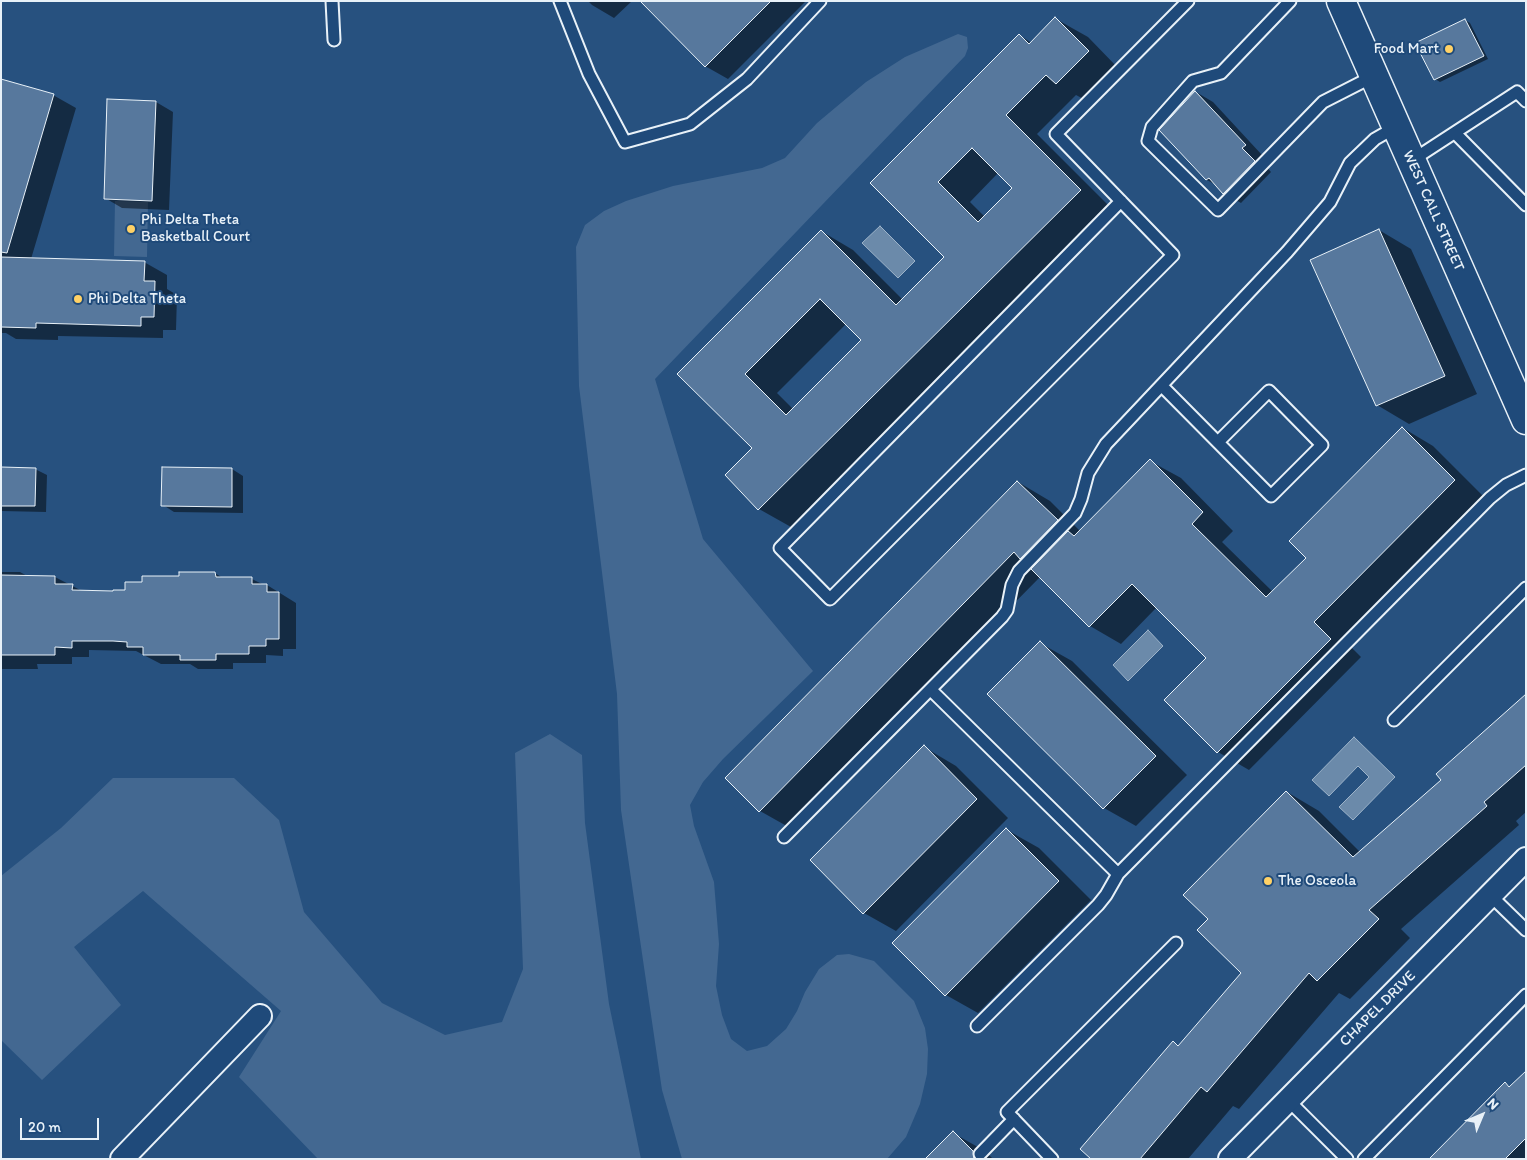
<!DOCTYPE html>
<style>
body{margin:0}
#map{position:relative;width:1527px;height:1160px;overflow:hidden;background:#27517f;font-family:Itim,sans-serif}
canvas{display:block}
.frame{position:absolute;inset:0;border:2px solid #e8f1f8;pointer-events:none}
.north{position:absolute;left:1457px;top:1090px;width:50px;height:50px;-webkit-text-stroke:4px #1f4a7a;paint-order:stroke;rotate:45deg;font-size:14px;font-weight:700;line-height:20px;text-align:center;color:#e8f1f8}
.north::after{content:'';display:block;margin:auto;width:18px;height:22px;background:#e8f1f8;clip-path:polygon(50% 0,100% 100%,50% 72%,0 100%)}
.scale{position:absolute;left:20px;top:1118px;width:79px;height:22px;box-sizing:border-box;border:2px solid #e8f1f8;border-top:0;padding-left:6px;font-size:15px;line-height:18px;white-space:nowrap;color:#e8f1f8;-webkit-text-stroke:4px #1f4a7a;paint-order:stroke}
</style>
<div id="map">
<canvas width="1527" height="1160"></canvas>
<div class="frame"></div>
<div class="north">N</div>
<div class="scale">20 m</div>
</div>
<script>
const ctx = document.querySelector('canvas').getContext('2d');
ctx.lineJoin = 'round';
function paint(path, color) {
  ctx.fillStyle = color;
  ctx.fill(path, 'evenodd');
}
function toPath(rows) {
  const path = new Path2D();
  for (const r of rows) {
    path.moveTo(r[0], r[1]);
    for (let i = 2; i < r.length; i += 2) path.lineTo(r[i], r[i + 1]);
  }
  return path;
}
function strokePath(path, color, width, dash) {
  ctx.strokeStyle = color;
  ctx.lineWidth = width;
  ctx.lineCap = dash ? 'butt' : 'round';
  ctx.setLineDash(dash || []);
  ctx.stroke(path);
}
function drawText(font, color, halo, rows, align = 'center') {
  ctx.font = font + ' Itim,sans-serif';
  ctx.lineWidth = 4;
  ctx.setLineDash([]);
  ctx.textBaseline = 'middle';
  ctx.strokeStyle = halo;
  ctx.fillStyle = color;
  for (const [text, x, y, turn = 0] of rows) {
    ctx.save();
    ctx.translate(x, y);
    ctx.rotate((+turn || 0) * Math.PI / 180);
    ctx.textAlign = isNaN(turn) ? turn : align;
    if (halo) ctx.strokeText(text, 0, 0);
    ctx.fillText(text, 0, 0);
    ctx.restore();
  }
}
const green = toPath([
 [958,34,967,37,968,48,965,56,655,379,703,539,813,671,723,759,703,782,690,805,694,826,714,882,719,944,716,986,722,1015,731,1039,747,1051,767,1046,786,1029,797,1011,805,992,819,969,837,955,849,954,874,961,914,1001,925,1028,928,1049,927,1074,920,1104,906,1137,887,1159,682,1159,662,1090,621,810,617,694,579,386,576,247,585,225,604,211,626,201,673,186,762,168,785,158,817,123,866,82,905,57],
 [115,201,148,202,147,257,114,256],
 [550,734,582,755,585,823,609,1004,641,1159,318,1159,239,1077,281,1011,143,891,74,947,121,1005,42,1080,1,1040,1,876,61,828,113,778,234,778,279,820,304,912,382,1003,445,1035,502,1022,523,969,515,753]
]);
const water = toPath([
 [880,226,915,261,898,278,862,243,880,226],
 [1148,630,1163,646,1128,681,1113,665,1148,630],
 [1354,737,1395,777,1353,820,1339,807,1369,777,1358,766,1329,796,1312,780,1354,737]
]);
const shadow = toPath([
 [588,1,632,1,614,18,592,5],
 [642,1,806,1,728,79,705,66],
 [1056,19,1088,37,1120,70,1089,102,1076,95,1037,134,1112,209,791,527,759,509,754,448,679,374,821,231,853,250,903,300,946,257,872,183,1019,35,1032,43],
 [998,173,1014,188,985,217,970,202],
 [846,324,863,340,793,409,777,393],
 [1465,20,1470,23,1488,59,1440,82,1435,79],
 [1,80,53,95,76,108,31,259,144,262,167,275,167,289,177,295,176,330,163,330,163,338,58,336,58,340,16,339,6,333,1,333],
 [1196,92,1213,102,1262,155,1259,158,1271,172,1241,203,1224,193,1218,186,1207,180,1161,130],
 [156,102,173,112,169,210,122,208,105,198],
 [1379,230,1411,249,1477,394,1409,424,1377,405],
 [1403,428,1433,446,1485,498,1344,640,1361,657,1249,770,1218,752,1165,700,1208,658,1157,607,1121,644,1090,626,1040,577,792,829,760,811,1018,482,1050,501,1080,531,1150,461,1181,478,1233,531,1222,542,1273,592,1307,558],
 [1,468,35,469,47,475,46,512,1,511],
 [232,469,243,476,243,513,174,512,163,505],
 [1,572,20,572,29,577,55,577,84,592,126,591,144,584,180,577,215,573,224,579,252,579,264,585,267,585,296,603,296,649,283,649,283,656,266,655,266,663,233,663,233,669,198,669,190,664,161,664,136,651,89,650,89,657,72,657,72,664,37,664,38,669,2,669],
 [1040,643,1072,661,1187,775,1136,826,1104,808],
 [1526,696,1526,812,1516,821,1519,825,1401,929,1410,938,1350,999,1339,993,1239,1109,1233,1106,1188,1159,1093,1159,1174,1043,1180,1046,1243,973,1209,919,1287,792,1319,811,1360,852,1442,780],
 [924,747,956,766,1008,818,896,931,864,913],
 [1007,830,1039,848,1091,900,978,1013,946,995],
 [1526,1073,1526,1159,1430,1159,1505,1084,1511,1087],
 [953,1133,985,1151,993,1159,927,1159]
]);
const building = toPath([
 [640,1,771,1,705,67,640,1],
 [1055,17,1089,51,1056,84,1046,75,1006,115,1081,190,758,510,725,475,752,448,677,374,821,230,896,305,944,257,870,183,1019,34,1029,44,1055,17],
 [972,148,1012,188,978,222,938,182,972,148],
 [820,299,861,340,786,415,745,374,820,299],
 [1465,19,1484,56,1434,80,1415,43,1465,19],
 [1,79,54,94,7,253,1,252,1,79],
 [1195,91,1246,145,1242,148,1255,161,1223,194,1209,178,1206,180,1159,130,1195,91],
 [107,99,156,101,152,201,104,199,107,99],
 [1379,229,1445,376,1376,406,1310,260,1379,229],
 [1,257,145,261,144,281,155,281,154,317,141,317,141,326,36,323,36,328,1,327,1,257],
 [1402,427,1455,480,1314,622,1331,639,1217,753,1164,700,1206,658,1132,584,1089,627,1031,569,1068,531,1074,536,1150,459,1203,512,1192,524,1266,597,1306,558,1289,541,1402,427],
 [1,467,36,468,35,506,1,506,1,467],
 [162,467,232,468,232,507,161,506,162,467],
 [1017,481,1058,520,1020,559,1014,552,759,812,725,778,1017,481],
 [179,572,215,572,216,577,252,577,252,584,267,584,267,592,279,592,279,639,266,639,266,646,249,646,249,654,216,654,216,660,180,660,180,655,143,655,143,647,127,647,127,642,113,641,72,641,72,648,55,647,55,655,1,655,1,575,55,576,55,584,73,584,72,590,113,591,113,590,125,590,125,582,142,582,142,576,179,576,179,572],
 [1040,641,1156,756,1103,809,987,694,1040,641],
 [1526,694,1526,765,1484,802,1487,806,1369,910,1379,919,1317,981,1309,973,1207,1092,1201,1087,1140,1159,1091,1159,1080,1149,1173,1041,1178,1046,1241,973,1197,930,1208,919,1183,895,1286,791,1353,857,1441,780,1436,774,1526,694],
 [924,745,977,799,863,914,810,860,924,745],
 [1006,828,1059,881,945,996,892,943,1006,828],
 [1526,1071,1526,1138,1505,1159,1429,1159,1505,1082,1509,1087,1526,1071],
 [953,1131,973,1151,974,1159,925,1159,953,1131]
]);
const service = toPath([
 [332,1,334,40],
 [560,1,589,74,625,142,690,124,747,79,820,1],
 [1290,1,1221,73,1193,81,1152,127,1148,141,1218,210,1323,102,1374,76],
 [1455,133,1526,205],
 [1411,161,1517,92,1526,101],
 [1121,201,780,548,830,599,1173,255,1056,134,1188,1],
 [1162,386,1271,496,1322,445,1269,391,1218,442],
 [931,690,1118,874],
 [1394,720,1526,588],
 [784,837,1002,617,1007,610,1012,585,1019,571,1075,513,1081,499,1088,473,1106,444,1287,252,1330,202,1350,163,1375,139,1396,127],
 [1490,895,1526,930],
 [977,1026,1098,905,1106,895,1118,874,1490,498,1506,485,1526,475],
 [1288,1100,1347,1159],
 [980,1154,1014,1119],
 [1052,1159,1007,1112,1176,943],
 [1364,1159,1526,995]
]);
const minor = toPath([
 [122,1159,260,1016],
 [1230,1159,1526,859]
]);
const tertiary = toPath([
 [1341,1,1526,420]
]);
const markers = [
 [1449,49,5,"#ffd166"],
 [131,229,5,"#ffd166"],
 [78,299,5,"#ffd166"],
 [1268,881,5,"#ffd166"]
];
const poiNames = [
 ["Food Mart",1439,49,"right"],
 ["Phi Delta Theta",141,220],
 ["Basketball Court",141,237],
 ["Phi Delta Theta",88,299],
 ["The Osceola",1278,881]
];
const streetNames = [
 ["WEST CALL STREET",1433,211,66],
 ["CHAPEL DRIVE",1378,1009,-45]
];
paint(green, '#436891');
paint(water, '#6b8aaa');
strokePath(water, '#9db3c9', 1);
paint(shadow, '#0007');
paint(building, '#57789d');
strokePath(building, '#e8f1f8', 1);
strokePath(service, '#e8f1f8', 15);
strokePath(minor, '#e8f1f8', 26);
strokePath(tertiary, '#e8f1f8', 31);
strokePath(service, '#1f4a7a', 11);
strokePath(minor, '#1f4a7a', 22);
strokePath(tertiary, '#1f4a7a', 28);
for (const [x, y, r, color] of markers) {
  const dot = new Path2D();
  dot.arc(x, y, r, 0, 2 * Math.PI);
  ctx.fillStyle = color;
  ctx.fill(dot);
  strokePath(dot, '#1f4a7a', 2);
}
drawText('15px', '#e8f1f8', '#1f4a7a', poiNames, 'left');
drawText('15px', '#e8f1f8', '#1f4a7a', streetNames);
</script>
